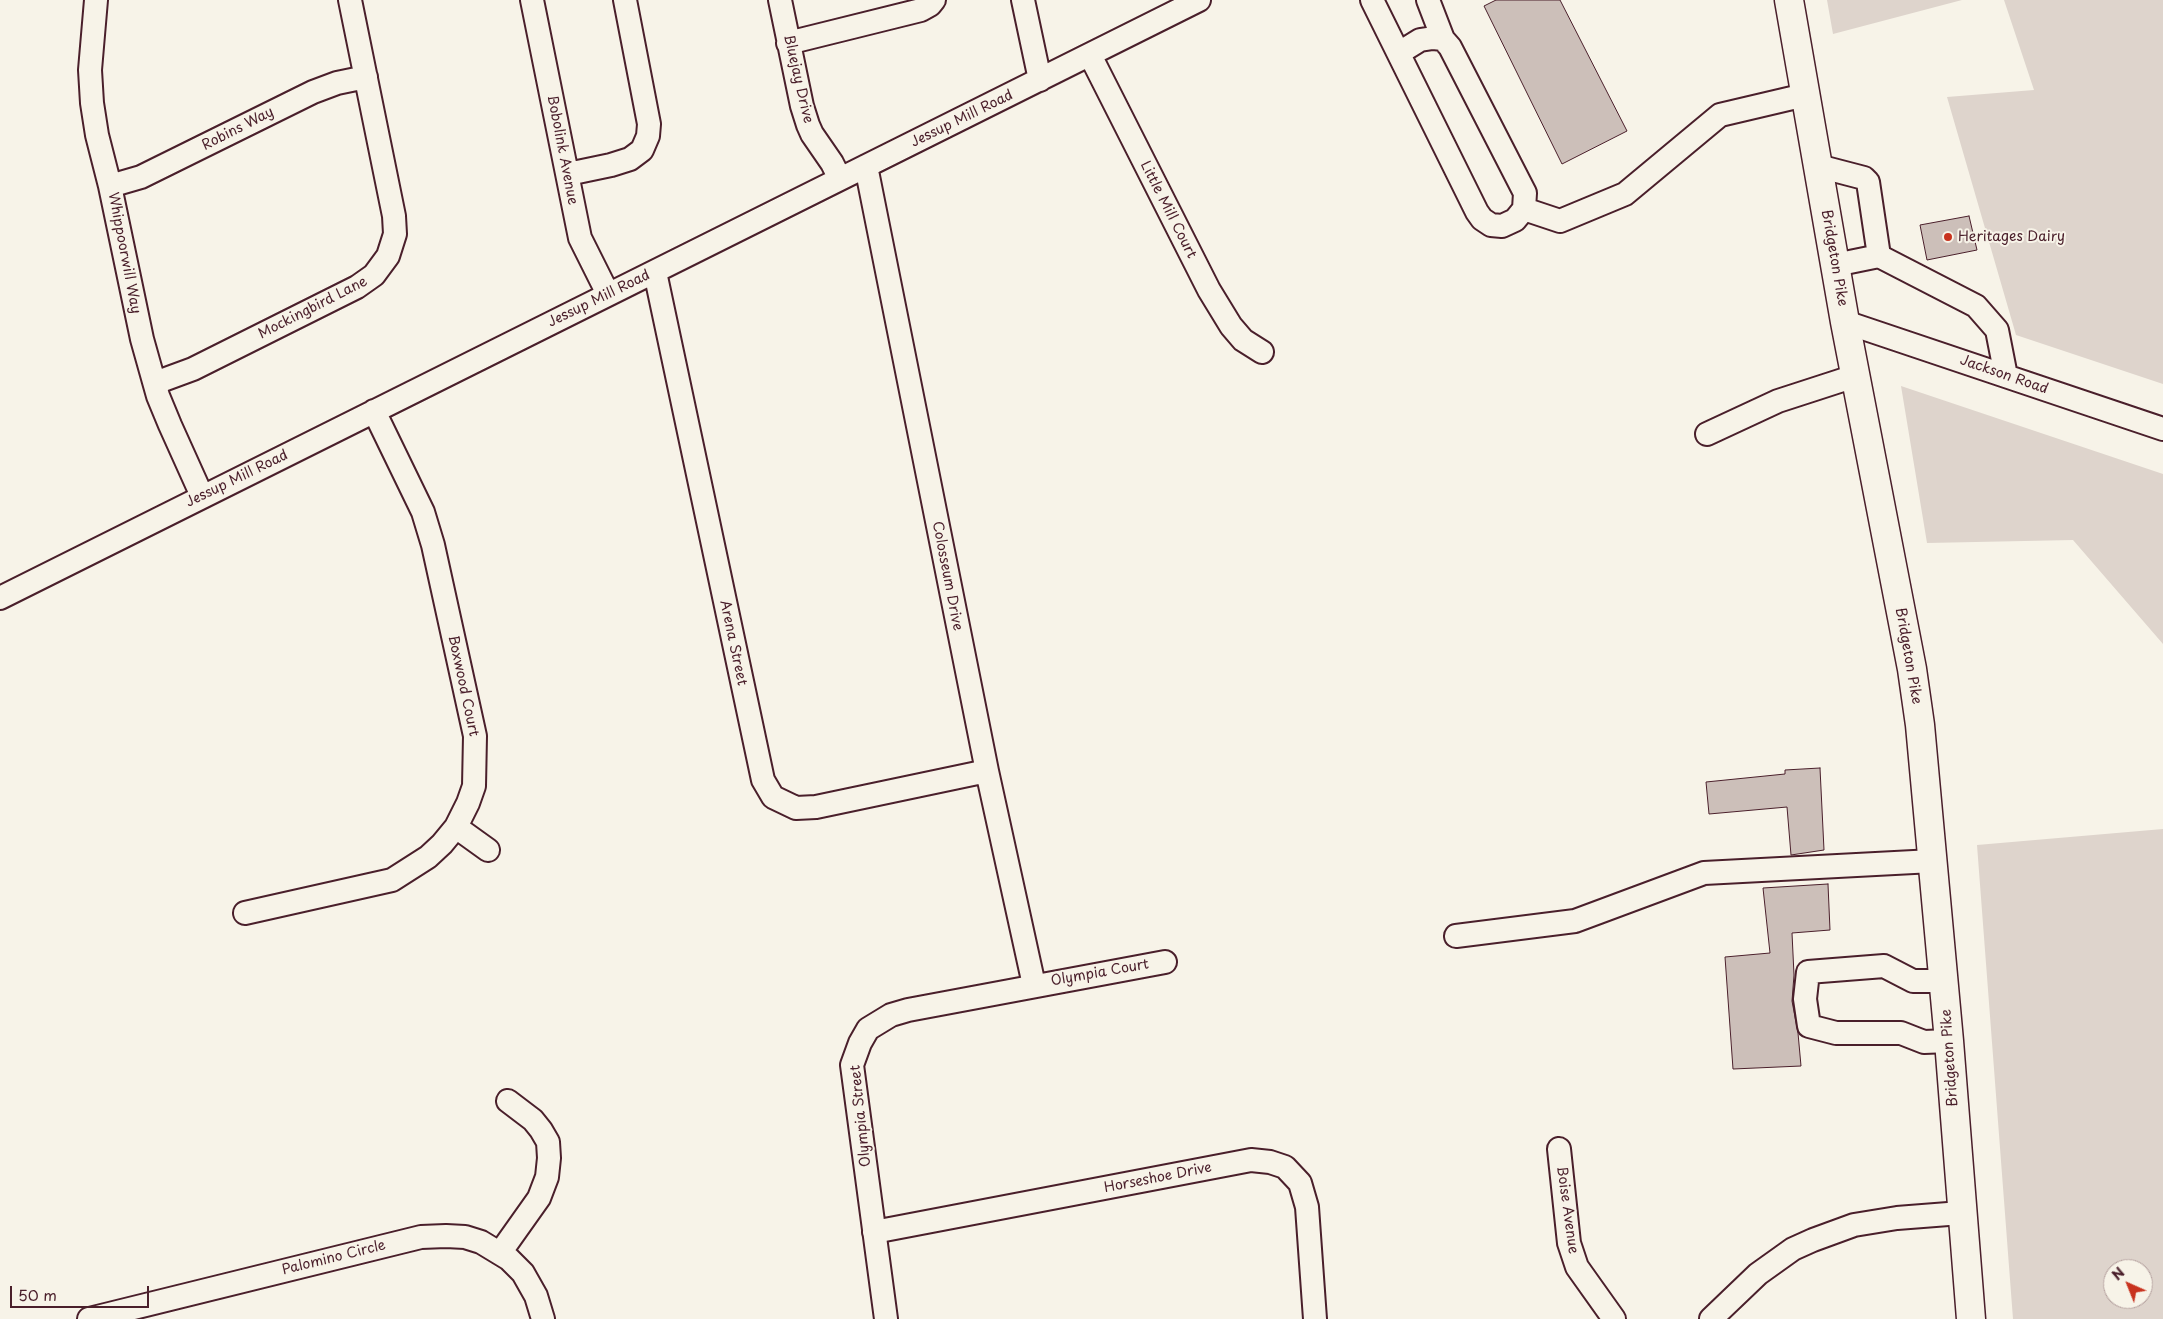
<!DOCTYPE html>
<style>
body{margin:0}
#map{position:relative;width:2163px;height:1319px;overflow:hidden;background:#f7f3e8;font-family:"Playpen Sans",sans-serif}
canvas{display:block}
.north{position:absolute;left:2103px;top:1259px;width:50px;height:50px;box-sizing:border-box;background:#f7f3e8;border:1px solid #b29e9c;border-radius:50%;rotate:316deg;font-size:14px;font-weight:700;line-height:20px;text-align:center;color:#4a1f2b}
.north::after{content:'';display:block;margin:auto;width:18px;height:22px;background:#c8321e;clip-path:polygon(50% 0,100% 100%,50% 72%,0 100%)}
.scale{position:absolute;left:10px;top:1286px;width:139px;height:22px;box-sizing:border-box;border:2px solid #4a1f2b;border-top:0;padding-left:6px;font-size:15px;line-height:18px;white-space:nowrap;color:#4a1f2b;-webkit-text-stroke:4px #f7f3e8;paint-order:stroke}
</style>
<div id="map">
<canvas width="2163" height="1319"></canvas>
<div class="north">N</div>
<div class="scale">50 m</div>
</div>
<script>
const ctx = document.querySelector('canvas').getContext('2d');
ctx.lineJoin = 'round';
function paint(path, color) {
  ctx.fillStyle = color;
  ctx.fill(path, 'evenodd');
}
function toPath(rows) {
  const path = new Path2D();
  for (const r of rows) {
    path.moveTo(r[0], r[1]);
    for (let i = 2; i < r.length; i += 2) path.lineTo(r[i], r[i + 1]);
  }
  return path;
}
function strokePath(path, color, width, dash) {
  ctx.strokeStyle = color;
  ctx.lineWidth = width;
  ctx.lineCap = dash ? 'butt' : 'round';
  ctx.setLineDash(dash || []);
  ctx.stroke(path);
}
function drawText(font, color, halo, rows, align = 'center') {
  ctx.font = font + ' "Playpen Sans",sans-serif';
  ctx.lineWidth = 4;
  ctx.setLineDash([]);
  ctx.textBaseline = 'middle';
  ctx.strokeStyle = halo;
  ctx.fillStyle = color;
  for (const [text, x, y, turn = 0] of rows) {
    ctx.save();
    ctx.translate(x, y);
    ctx.rotate((+turn || 0) * Math.PI / 180);
    ctx.textAlign = isNaN(turn) ? turn : align;
    if (halo) ctx.strokeText(text, 0, 0);
    ctx.fillText(text, 0, 0);
    ctx.restore();
  }
}
const green = toPath([
 [1827,0,1962,0,1833,34],
 [2004,0,2163,0,2163,384,2016,335,1947,97,2034,90],
 [1901,386,2163,474,2163,644,2073,540,1927,543],
 [2163,829,2163,1319,2013,1319,1977,845],
 [2113,1269,2143,1269,2143,1299,2113,1299]
]);
const building = toPath([
 [1496,0,1560,0,1627,131,1562,164,1484,6,1496,0],
 [1969,216,1977,250,1927,260,1920,225,1969,216],
 [1820,768,1824,850,1791,855,1787,807,1709,814,1706,782,1785,774,1785,770,1820,768],
 [1828,884,1830,930,1792,933,1794,975,1792,1001,1798,1033,1801,1066,1733,1069,1725,957,1770,953,1763,888,1828,884]
]);
const minor = toPath([
 [96,0,90,70,92,103,97,135,110,186,142,339,158,396,170,425,202,496],
 [532,0,580,238,608,294],
 [780,0,802,106,808,125,812,134,832,163,840,179],
 [1023,0,1040,80],
 [1372,0,1477,212,1482,219,1491,225,1502,226,1515,220,1524,209,1525,193,1450,47,1443,39,1433,38,1420,40,1399,53],
 [1428,0,1443,39],
 [788,43,921,10,930,5,934,0],
 [1090,55,1209,290,1231,326,1243,340,1262,352],
 [866,166,987,771,1034,985],
 [1818,166,1864,178,1868,182,1879,256],
 [568,174,611,165,630,159,642,150,648,136,649,124,625,0],
 [110,186,141,177,313,92,337,83,366,77],
 [1524,209,1560,221,1625,194,1720,115,1805,95],
 [1835,265,1879,256,1976,306,1997,330,2006,376],
 [655,272,763,780,773,797,796,808,816,807,987,771],
 [1845,322,2163,429],
 [155,383,193,369,357,287,374,275,388,256,395,234,394,216,350,0],
 [1707,434,1778,401,1855,376],
 [0,598,1199,0],
 [456,827,488,850],
 [245,913,392,880,428,857,442,844,456,827,468,803,474,786,475,736,433,545,423,512,374,411],
 [1456,936,1575,921,1704,873,1933,861],
 [1944,981,1913,981,1884,966,1808,972,1805,999,1809,1026,1836,1033,1901,1033,1924,1042,1949,1041],
 [1559,1149,1569,1243,1577,1267,1614,1319],
 [874,1232,1251,1160,1270,1162,1285,1167,1300,1183,1307,1207,1315,1319],
 [500,1253,539,1198,547,1177,549,1158,548,1142,541,1130,533,1120,508,1101],
 [89,1319,421,1237,446,1236,465,1237,481,1242,509,1259,523,1273,536,1296,543,1319],
 [886,1319,852,1065,860,1043,868,1029,891,1015,908,1010,1165,962],
 [1711,1319,1758,1274,1793,1249,1813,1240,1854,1225,1897,1218,1961,1213]
]);
const major = toPath([
 [1789,0,1845,322,1912,669,1920,725,1949,1041,1971,1319]
]);
const markers = [
 [1948,237,5,"#c8321e"]
];
const streetNames = [
 ["Bluejay Drive",798,79,77],
 ["Jessup Mill Road",962,119,-26],
 ["Robins Way",238,129,-27],
 ["Bobolink Avenue",562,150,79],
 ["Little Mill Court",1168,210,63],
 ["Whippoorwill Way",124,253,79],
 ["Bridgeton Pike",1834,258,80],
 ["Jessup Mill Road",599,299,-26],
 ["Mockingbird Lane",313,308,-27],
 ["Jackson Road",2004,375,19],
 ["Jessup Mill Road",237,479,-26],
 ["Colosseum Drive",947,576,79],
 ["Arena Street",733,643,78],
 ["Bridgeton Pike",1908,656,80],
 ["Boxwood Court",463,686,78],
 ["Olympia Court",1100,973,-10],
 ["Bridgeton Pike",1950,1058,-94],
 ["Olympia Street",861,1116,-96],
 ["Horseshoe Drive",1158,1178,-11],
 ["Boise Avenue",1567,1210,82],
 ["Palomino Circle",334,1258,-14]
];
const poiNames = [
 ["Heritages Dairy",1958,237]
];
paint(green, '#ded4cc');
paint(building, '#ccbfb9');
strokePath(building, '#4a1f2b', 1);
strokePath(minor, '#4a1f2b', 26);
strokePath(major, '#4a1f2b', 31);
strokePath(minor, '#f7f3e8', 22);
strokePath(major, '#f7f3e8', 28);
for (const [x, y, r, color] of markers) {
  const dot = new Path2D();
  dot.arc(x, y, r, 0, 2 * Math.PI);
  ctx.fillStyle = color;
  ctx.fill(dot);
  strokePath(dot, '#f7f3e8', 2);
}
drawText('14px', '#4a1f2b', '#f7f3e8', streetNames);
drawText('14px', '#4a1f2b', '#f7f3e8', poiNames, 'left');
</script>
